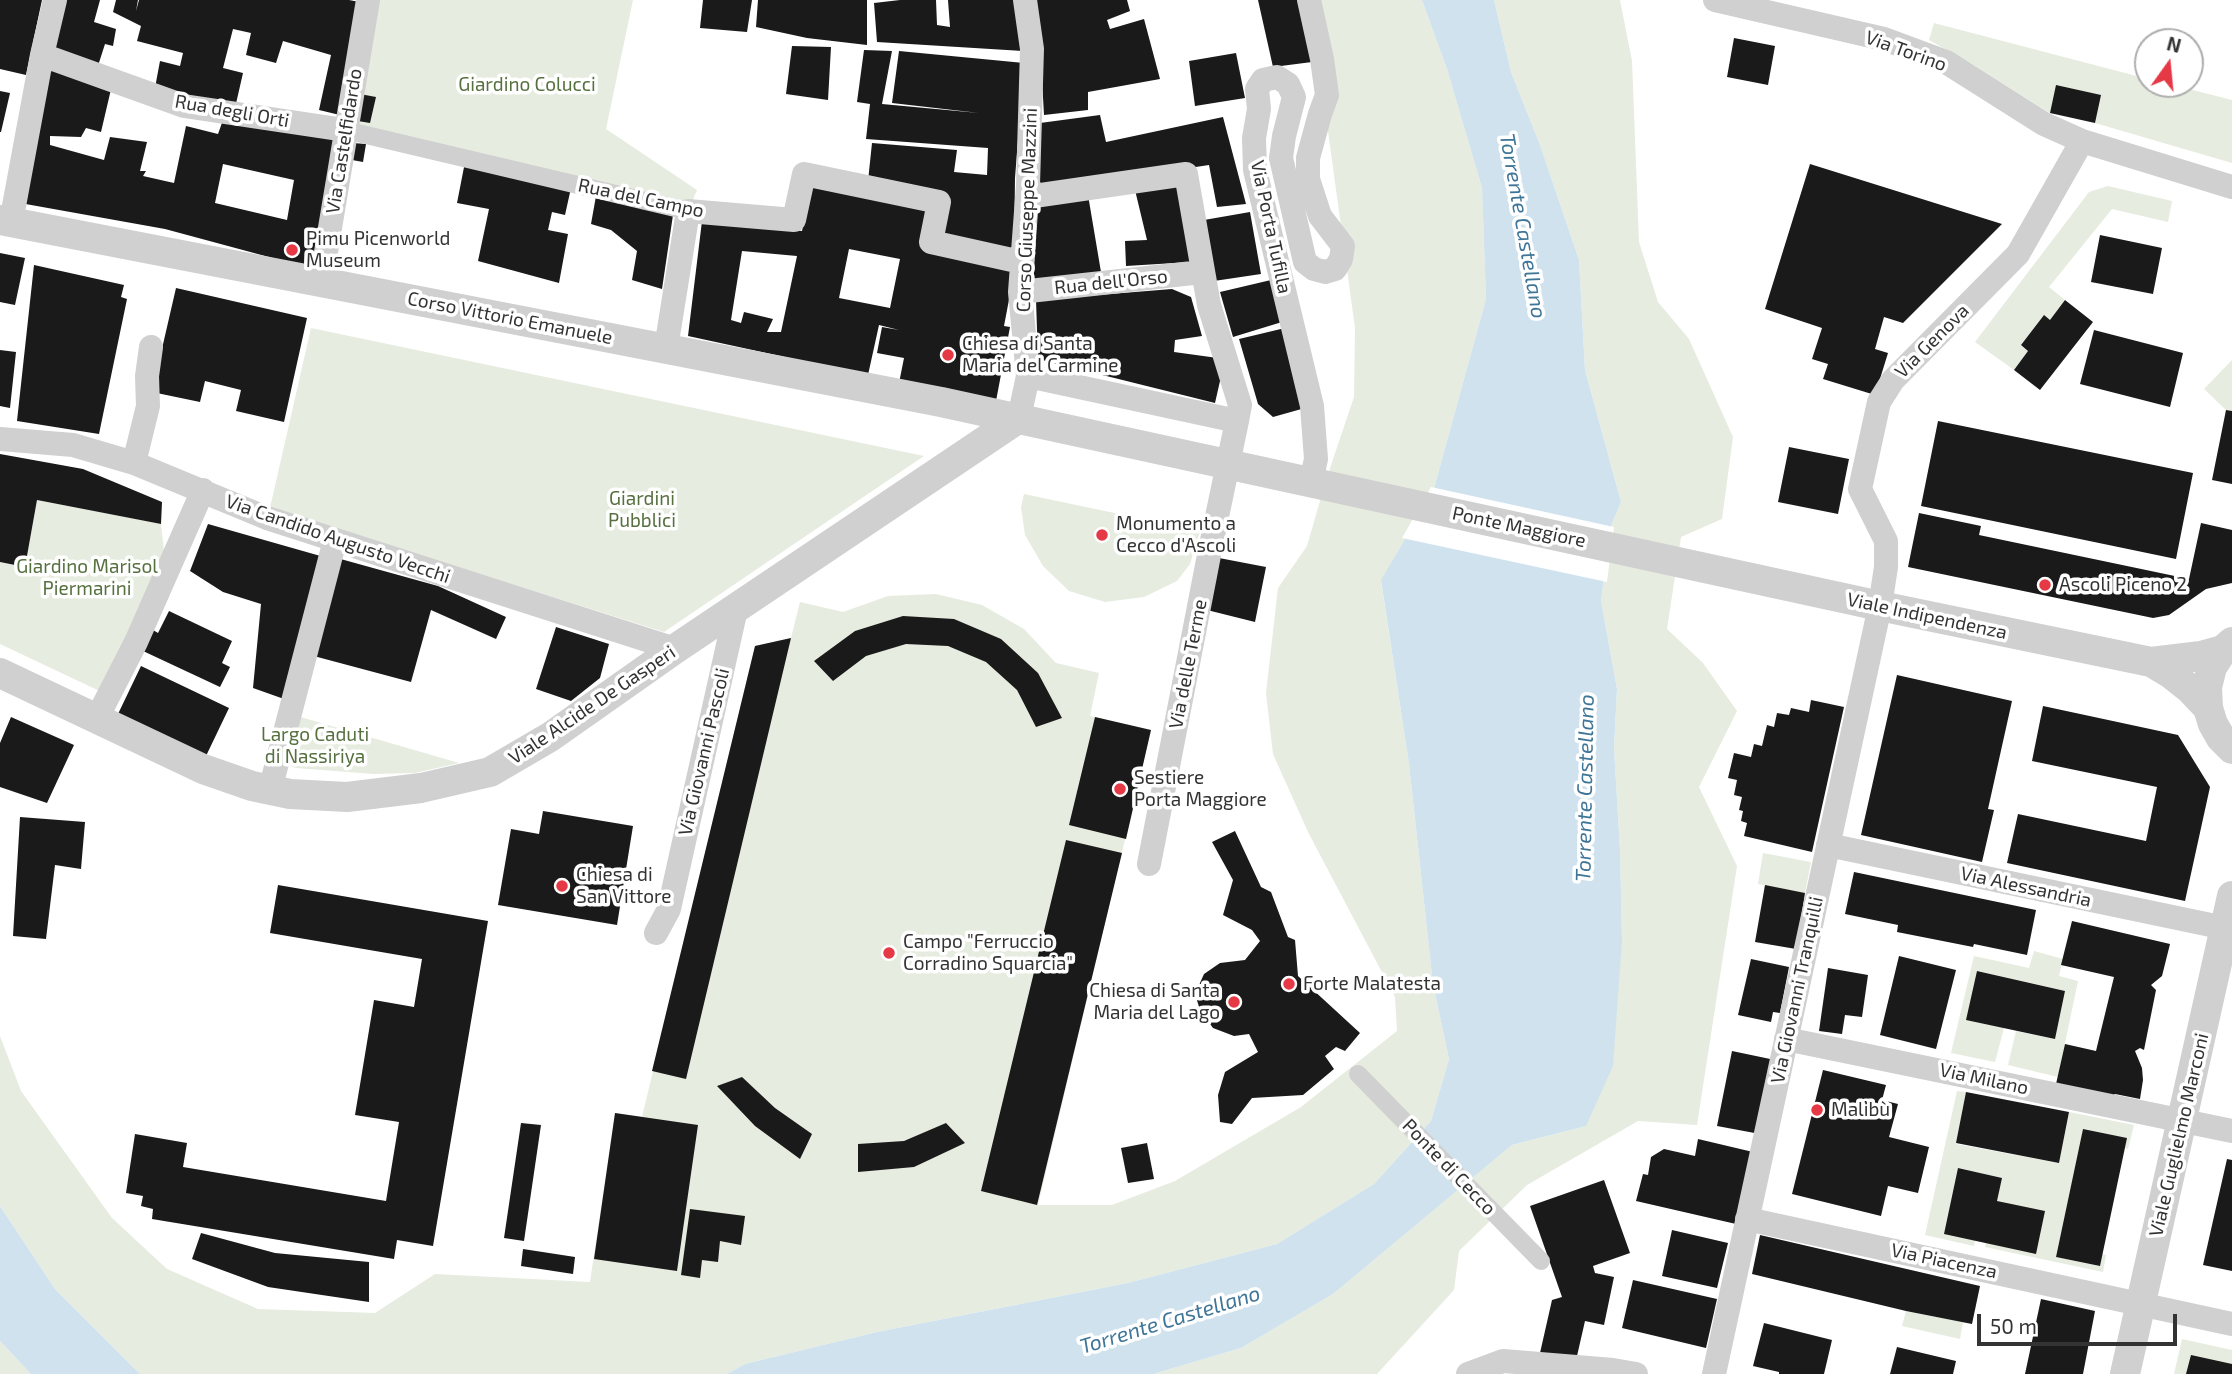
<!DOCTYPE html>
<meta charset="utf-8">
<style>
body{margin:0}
#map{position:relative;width:2232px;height:1374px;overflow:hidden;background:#fff;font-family:"Exo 2",sans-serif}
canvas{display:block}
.north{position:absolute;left:2134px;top:28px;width:70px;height:70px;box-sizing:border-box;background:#fff;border:2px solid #adadad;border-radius:50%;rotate:15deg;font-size:19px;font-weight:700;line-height:28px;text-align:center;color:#333}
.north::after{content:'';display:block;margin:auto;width:24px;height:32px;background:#e63946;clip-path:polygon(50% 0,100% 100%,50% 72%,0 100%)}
.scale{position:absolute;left:1977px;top:1314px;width:200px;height:32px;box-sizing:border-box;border:4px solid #333;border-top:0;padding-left:9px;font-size:21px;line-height:24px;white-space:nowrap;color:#333;-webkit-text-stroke:5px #fff;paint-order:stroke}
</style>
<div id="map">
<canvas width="2232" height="1374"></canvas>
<div class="north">N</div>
<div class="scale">50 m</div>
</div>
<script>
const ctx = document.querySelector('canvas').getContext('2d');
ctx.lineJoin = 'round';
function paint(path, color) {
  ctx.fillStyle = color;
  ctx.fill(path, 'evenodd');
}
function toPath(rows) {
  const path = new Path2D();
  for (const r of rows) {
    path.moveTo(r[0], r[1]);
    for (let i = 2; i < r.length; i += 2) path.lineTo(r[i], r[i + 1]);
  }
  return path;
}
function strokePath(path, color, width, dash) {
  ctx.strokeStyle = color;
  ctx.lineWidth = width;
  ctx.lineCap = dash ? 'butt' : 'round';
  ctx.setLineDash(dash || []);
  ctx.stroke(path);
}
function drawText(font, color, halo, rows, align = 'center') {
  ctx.font = font + ' "Exo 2",sans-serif';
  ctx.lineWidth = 7;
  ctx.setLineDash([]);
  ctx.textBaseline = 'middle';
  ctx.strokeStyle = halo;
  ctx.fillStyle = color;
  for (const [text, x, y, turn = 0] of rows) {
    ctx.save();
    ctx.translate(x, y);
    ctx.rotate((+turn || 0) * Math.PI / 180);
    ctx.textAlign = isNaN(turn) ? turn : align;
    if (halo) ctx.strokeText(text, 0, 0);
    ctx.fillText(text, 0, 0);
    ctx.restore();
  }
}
const green = toPath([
 [368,0,633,0,606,129,697,190,688,211,345,130],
 [1310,0,1422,0,1447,69,1482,188,1486,299,1433,492,1381,581,1409,764,1433,984,1449,1059,1431,1121,1374,1184,1277,1244,1128,1283,877,1332,745,1364,727,1374,140,1374,55,1289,0,1206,0,1036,21,1091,112,1218,167,1269,258,1309,375,1313,435,1274,590,1282,615,1113,642,1117,755,646,791,638,800,602,843,612,888,596,936,594,982,605,1024,629,1056,663,1099,673,1090,716,1151,730,1038,1205,1112,1205,1175,1181,1301,1107,1397,1031,1395,997,1308,832,1273,754,1266,693,1278,588,1307,546,1326,480,1354,397,1355,328],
 [1494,0,1620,0,1632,61,1639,242,1658,302,1689,339,1733,437,1722,519,1681,537,1667,629,1703,663,1737,711,1699,787,1737,866,1697,1125,1638,1121,1527,1185,1459,1251,1454,1290,1377,1374,1153,1374,1241,1348,1333,1294,1512,1145,1586,1126,1622,940,1620,850,1614,748,1617,689,1601,601,1610,528,1621,502,1585,370,1579,260,1540,145,1511,72],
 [1934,23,2148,79,2148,84,2169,84,2232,100,2232,163,2095,123,2100,95,2057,85,2050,113,1972,64,1929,40],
 [2108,186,2172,201,2168,222,2112,209,2049,287,2065,300,2050,320,2043,316,2021,345,2028,351,2014,370,1975,342,2089,192],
 [311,328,924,456,664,632,270,508],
 [2232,360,2232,411,2226,410,2204,389],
 [1024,494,1200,531,1190,564,1177,581,1144,597,1105,602,1069,591,1043,566,1025,535,1021,507],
 [37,500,161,524,165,560,108,695,0,644,0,562,25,567],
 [297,716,459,763,415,773,374,774,296,768,284,764],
 [1763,853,1811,862,1805,893,1758,884],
 [2034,951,2063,959,2059,976,2078,981,2058,1077,2008,1065,2016,1031,2055,1039,2065,991,1978,971,2004,1028,1995,1062,1951,1053,1974,956,2029,968],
 [1957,1091,1966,1092,1956,1144,2059,1163,2069,1112,2134,1125,2128,1149,2125,1148,2126,1138,2083,1129,2056,1257,2099,1266,2102,1254,2106,1255,2103,1272,1985,1247,2001,1178,1959,1168,1975,1240,1974,1246,1925,1235],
 [1906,1311,1963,1322,1960,1339,1902,1326],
 [2182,1339,2232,1350,2232,1364,2186,1374,2174,1374],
 [0,1341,31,1374,0,1374]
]);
const water = toPath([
 [1422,0,1494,0,1511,72,1540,145,1579,260,1585,370,1621,502,1610,528,1601,601,1617,689,1614,748,1620,850,1622,940,1613,1066,1586,1126,1512,1145,1333,1294,1241,1348,1153,1374,727,1374,745,1364,877,1332,1128,1283,1277,1244,1374,1184,1431,1121,1449,1059,1433,984,1409,764,1381,580,1433,492,1486,299,1482,188,1447,69],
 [0,1206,55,1289,140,1374,31,1374,0,1341]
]);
const pier = toPath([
 [1431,487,1614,527,1607,582,1402,538]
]);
const building = toPath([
 [0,0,42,0,26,75,0,69],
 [59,0,100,0,94,22,116,29,113,46,105,44,96,72,47,54],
 [116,0,138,0,136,11,139,0,349,0,365,3,344,116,319,110,331,55,283,41,276,63,246,55,251,33,233,29,223,68,243,73,235,108,154,93,160,61,180,66,183,53,137,41,141,26,113,12],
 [703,0,752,0,747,32,700,28],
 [758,0,867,0,867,45,807,38,756,27],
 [900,0,936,0,937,25,950,27,948,0,1015,0,1023,51,877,42,874,3],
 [1031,0,1127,0,1130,11,1107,20,1110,29,1144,19,1160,79,1088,92,1088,110,1044,115,1040,44],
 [1258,0,1299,0,1312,62,1273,67],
 [1734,38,1775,46,1768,85,1727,77],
 [792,46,831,47,828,100,786,94],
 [864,50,892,51,882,104,979,113,892,103,899,51,1024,63,1015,178,1014,253,939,237,944,197,868,181,872,143,957,150,954,172,987,175,988,148,866,139,870,104,857,102],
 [1236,53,1245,98,1195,106,1189,61],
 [47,59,112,85,101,132,86,128,81,137,50,136,50,145,104,160,110,137,147,142,140,171,146,171,143,176,174,183,186,126,218,134,223,120,336,135,317,270,165,229,20,203],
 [223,164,294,180,287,220,215,203],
 [2056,85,2101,95,2095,123,2050,113],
 [0,91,10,93,1,132,0,132],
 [360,94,376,97,370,123,358,121],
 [1100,115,1106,142,1223,117,1246,204,1217,207,1209,165,1036,191,1040,123],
 [353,143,366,144,363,162,352,160],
 [465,162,571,188,565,215,552,212,548,230,568,234,559,283,478,261,489,209,457,203],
 [1810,164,2002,224,1903,323,1884,317,1875,349,1888,353,1875,395,1823,379,1828,364,1812,359,1822,328,1765,309],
 [812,181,930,205,924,246,1015,268,1004,326,1010,327,996,401,899,383,904,358,877,353,882,327,899,330,879,325,868,375,688,336,702,221,802,231],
 [849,249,900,259,890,308,839,298],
 [742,251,797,256,781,332,767,332,773,319,744,312,741,323,731,320],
 [1180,182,1191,262,1126,266,1125,241,1147,240,1135,190],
 [1088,195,1101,272,1033,284,1038,201],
 [596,196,673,215,662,289,632,280,637,251,611,230,591,224],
 [1250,212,1261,274,1214,281,1204,220],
 [2100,235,2162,248,2153,294,2091,282],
 [0,253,25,258,15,305,0,302],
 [34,265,124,285,121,297,127,299,99,434,17,421],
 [1271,280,1282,322,1233,337,1220,292],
 [176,288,307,318,284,422,236,411,241,390,205,381,200,402,152,392],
 [1172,289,1191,297,1202,336,1175,340,1174,352,1225,359,1215,403,1038,359,1036,300],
 [2065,300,2093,322,2040,390,2014,370,2028,351,2021,345,2044,315,2050,320],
 [1285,328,1305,408,1273,417,1258,404,1239,339],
 [2094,330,2183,353,2170,407,2080,384],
 [0,350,16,352,10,408,0,406],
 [2226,410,2232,411,2232,484,2212,480],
 [1938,421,2193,473,2176,559,1921,506],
 [1789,447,1849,459,1838,514,1778,502],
 [0,454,83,469,162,502,161,524,37,500,25,567,0,562],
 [1919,513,1981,526,1979,535,2189,579,2201,523,2232,530,2232,583,2206,589,2169,615,2153,618,1908,567],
 [208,524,324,557,284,699,253,688,261,604,223,592,190,571],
 [337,558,438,586,506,617,496,639,431,610,411,682,310,655],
 [1219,558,1266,567,1255,622,1207,610],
 [169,611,232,641,222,663,230,667,220,687,143,651,153,630,158,633],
 [903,616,954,619,1001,639,1038,673,1062,718,1036,727,1017,690,986,662,948,646,906,644,866,656,833,681,814,661,855,631],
 [556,627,609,644,600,678,571,701,536,689],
 [791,638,686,1079,652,1071,755,646],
 [141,666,229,708,206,756,118,714],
 [1897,675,2012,701,1988,809,1994,810,1982,862,1861,835],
 [1811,700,1844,707,1812,852,1744,836,1747,823,1741,821,1743,811,1739,810,1742,797,1734,795,1737,780,1728,778,1734,753,1751,757,1754,744,1762,746,1767,725,1774,727,1777,713,1789,715,1791,708,1809,712],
 [2043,706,2178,735,2210,787,2185,901,2007,863,2018,814,2146,841,2157,787,2032,761],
 [11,717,74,745,47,803,0,787,0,743],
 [1095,717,1151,730,1126,839,1069,825],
 [543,811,633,826,617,925,498,905,511,829,539,834],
 [20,817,85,822,81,869,55,865,46,939,13,936],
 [1235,831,1261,887,1271,892,1288,937,1295,940,1298,976,1360,1033,1345,1051,1336,1047,1325,1056,1334,1069,1303,1095,1252,1098,1232,1124,1220,1122,1218,1095,1225,1072,1258,1052,1249,1034,1234,1036,1213,1028,1200,1010,1195,994,1204,974,1220,963,1245,960,1260,941,1252,930,1223,915,1233,880,1212,842],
 [1066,840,1122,853,1037,1205,981,1191],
 [1854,872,2036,910,2027,955,1974,944,1973,947,1897,932,1898,925,1845,914],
 [278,885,488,921,433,1246,397,1240,394,1259,152,1219,153,1209,141,1206,143,1196,126,1193,135,1134,187,1143,183,1167,386,1201,399,1122,355,1115,374,1000,414,1007,422,959,270,933],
 [1765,885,1805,893,1796,949,1755,942],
 [2072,921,2170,944,2162,976,2151,985,2156,990,2144,1050,2140,1048,2135,1051,2142,1068,2143,1080,2140,1099,2115,1094,2111,1097,2056,1084,2065,1044,2096,1051,2114,977,2061,965],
 [1899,956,1956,970,1936,1049,1880,1035],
 [1751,959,1789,967,1780,1013,1773,1012,1771,1022,1738,1015],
 [1828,968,1868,975,1862,1017,1845,1015,1842,1034,1819,1031],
 [1977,971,2065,991,2055,1039,1966,1020],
 [1732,1051,1775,1060,1760,1134,1717,1126],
 [1823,1070,1886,1085,1882,1100,1898,1104,1889,1137,1929,1147,1918,1193,1888,1186,1881,1216,1792,1194],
 [742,1077,775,1108,812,1134,800,1159,755,1126,717,1086],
 [1966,1092,2069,1112,2059,1163,1956,1143],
 [615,1113,698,1125,677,1271,594,1259],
 [521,1123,541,1125,524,1241,504,1238],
 [946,1123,965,1143,914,1167,858,1172,858,1144,904,1141],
 [2083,1129,2127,1138,2100,1266,2056,1257],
 [1698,1139,1753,1152,1736,1224,1636,1201,1643,1174,1648,1175,1651,1157,1664,1149,1695,1156],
 [1147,1143,1154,1179,1128,1183,1121,1148],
 [2227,1159,2232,1160,2232,1271,2203,1265],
 [1958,1168,2002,1178,1997,1201,2045,1211,2036,1254,1944,1234],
 [1604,1180,1630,1253,1593,1266,1595,1273,1614,1277,1604,1325,1585,1321,1577,1356,1540,1353,1552,1300,1562,1297,1530,1206],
 [690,1209,745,1216,741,1245,720,1241,718,1262,702,1260,700,1278,681,1275],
 [1672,1230,1728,1243,1717,1288,1662,1276],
 [201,1233,275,1253,369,1262,369,1302,268,1287,192,1259],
 [1760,1235,1980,1286,1972,1324,1906,1311,1752,1274],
 [523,1249,575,1257,573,1274,521,1266],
 [1633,1280,1717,1299,1706,1348,1622,1328],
 [2041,1299,2095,1311,2083,1374,2025,1374],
 [1764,1323,1832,1340,1824,1374,1779,1374,1779,1372,1753,1366],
 [1897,1347,1956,1361,1953,1374,1890,1374],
 [2191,1355,2232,1364,2232,1374,2186,1374]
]);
const pedestrian = toPath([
 [345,130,688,211],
 [1358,1074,1541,1261]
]);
const minor = toPath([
 [1309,0,1322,59,1327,95,1320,114,1308,158,1308,179,1320,216,1343,246,1341,259,1335,269,1325,272,1314,269,1305,262,1281,158,1284,136,1294,97,1288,84,1277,77,1263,80,1257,89,1259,109,1254,138,1255,170,1312,406,1316,459,1311,482],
 [1715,0,1884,39,1946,62,2044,124,2082,141,2232,187],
 [42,55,184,106,345,130],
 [1028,185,1034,196,1186,174,1209,305,1240,405,1237,421],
 [11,222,42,55,55,0],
 [321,282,368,0],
 [1020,292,1202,272],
 [666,348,688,211,794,220,804,174,939,202,931,242,1021,262],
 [1028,376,1237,421,1210,550,1149,864],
 [1019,418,1028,376,1020,292,1028,185,1032,49,1025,0],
 [0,439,73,445,134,463,267,518,675,649],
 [134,463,148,406,147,376,151,347],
 [96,720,136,642,203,490],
 [270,790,335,540],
 [1828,845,2225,928],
 [656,933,669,909,736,609],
 [1786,1039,2232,1131],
 [1747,1219,2232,1324],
 [1468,1374,1503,1361,1613,1370,1636,1374],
 [1714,1374,1880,606,1886,567,1886,541,1860,489,1879,402,1893,380,2018,254,2082,141]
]);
const tertiary = toPath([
 [0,220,941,402,1880,606,2151,662,2171,674,2190,689,2208,708],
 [2232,642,2223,650,2212,667,2207,687,2208,708,2213,724,2221,738,2232,749],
 [2151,662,2201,656,2223,650],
 [0,673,203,769,252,786,290,794,347,797,421,788,490,772,550,737,675,649,1019,418],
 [2125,1374,2232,896]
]);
const markers = [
 [292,250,7,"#e63946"],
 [948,355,7,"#e63946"],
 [1102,535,7,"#e63946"],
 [2045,585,7,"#e63946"],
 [1120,789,7,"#e63946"],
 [562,886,7,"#e63946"],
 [889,953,7,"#e63946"],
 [1289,984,7,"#e63946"],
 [1234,1002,7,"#e63946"],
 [1817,1110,7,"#e63946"]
];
const streetNames = [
 ["Via Torino",1906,51,20],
 ["Rua degli Orti",232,111,10],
 ["Via Castelfidardo",344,141,-81],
 ["Rua del Campo",641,198,12],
 ["Corso Giuseppe Mazzini",1027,210,-88],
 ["Via Porta Tufilla",1271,227,78],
 ["Rua dell'Orso",1111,282,-6],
 ["Corso Vittorio Emanuele",510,318,11],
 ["Via Genova",1932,341,-45],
 ["Ponte Maggiore",1519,527,12],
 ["Via Candido Augusto Vecchi",338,539,19],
 ["Viale Indipendenza",1927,616,12],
 ["Via delle Terme",1188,664,-79],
 ["Viale Alcide De Gasperi",592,705,-34],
 ["Via Giovanni Pascoli",704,752,-77],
 ["Via Alessandria",2026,887,12],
 ["Via Giovanni Tranquilli",1797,990,-78],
 ["Via Milano",1984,1079,12],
 ["Viale Guglielmo Marconi",2179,1135,-77],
 ["Ponte di Cecco",1449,1167,46],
 ["Via Piacenza",1944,1261,12]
];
const parkNames = [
 ["Giardino Colucci",527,85],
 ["Giardini",642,499],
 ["Pubblici",642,521],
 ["Giardino Marisol",87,567],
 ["Piermarini",87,589],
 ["Largo Caduti",315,735],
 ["di Nassiriya",315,757]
];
const poiNames = [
 ["Pimu Picenworld",306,239],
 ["Museum",306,261],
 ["Chiesa di Santa",962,344],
 ["Maria del Carmine",962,366],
 ["Monumento a",1116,524],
 ["Cecco d'Ascoli",1116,546],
 ["Ascoli Piceno 2",2059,585],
 ["Sestiere",1134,778],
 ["Porta Maggiore",1134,800],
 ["Chiesa di",576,875],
 ["San Vittore",576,897],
 ["Campo \"Ferruccio",903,942],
 ["Corradino Squarcia\"",903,964],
 ["Forte Malatesta",1303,984],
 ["Chiesa di Santa",1220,991,"right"],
 ["Maria del Lago",1220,1013,"right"],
 ["Malibù",1831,1110]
];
const waterNames = [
 ["Torrente Castellano",1523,226,80],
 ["Torrente Castellano",1585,788,-89],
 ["Torrente Castellano",1170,1320,-17]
];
paint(green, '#e6ecdf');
paint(water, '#cfe2ee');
paint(pier, '#fff');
paint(building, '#1a1a1a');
strokePath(pedestrian, '#d0d0d0', 18);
strokePath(minor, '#d0d0d0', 24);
strokePath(tertiary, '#d0d0d0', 30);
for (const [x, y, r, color] of markers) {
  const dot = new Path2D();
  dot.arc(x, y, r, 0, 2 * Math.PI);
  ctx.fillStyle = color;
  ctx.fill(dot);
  strokePath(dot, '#fff', 2.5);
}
drawText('19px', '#333', '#fff', streetNames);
drawText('19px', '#56703f', '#fff', parkNames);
drawText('19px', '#333', '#fff', poiNames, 'left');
drawText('italic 21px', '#3f7597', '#fff', waterNames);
</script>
